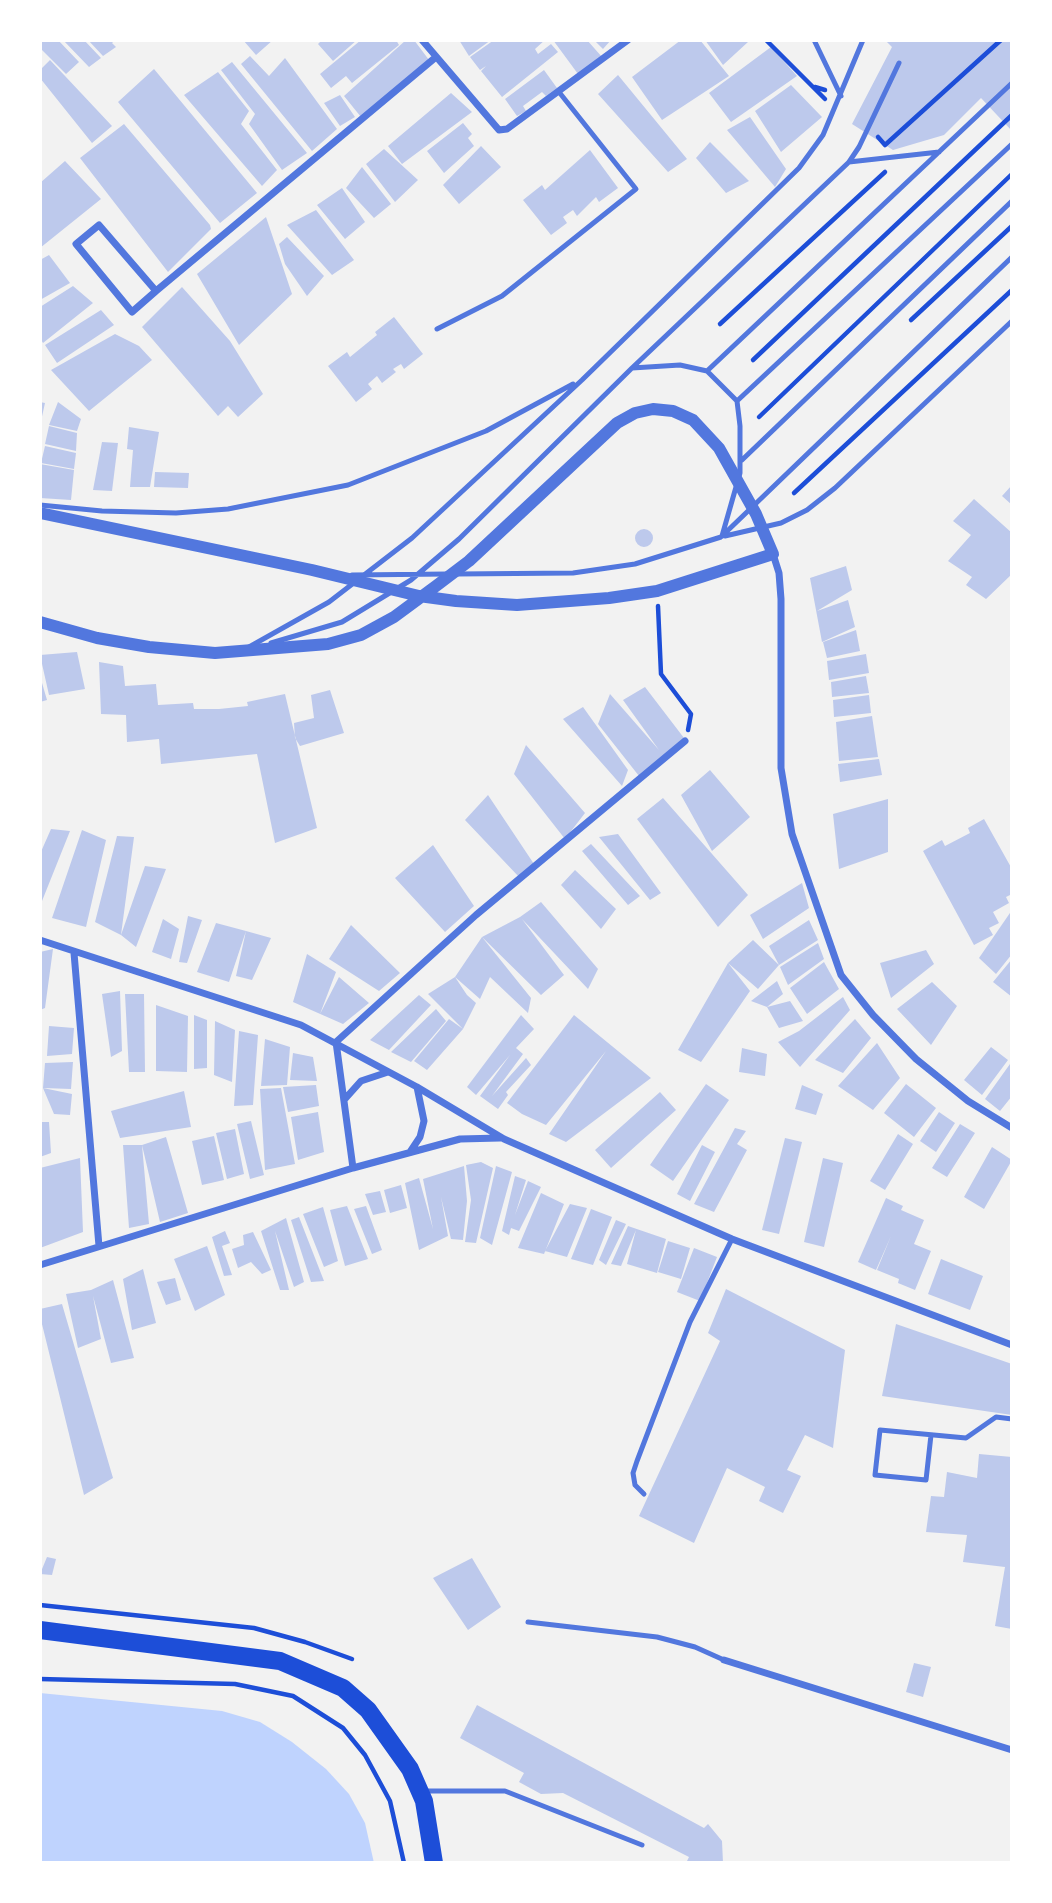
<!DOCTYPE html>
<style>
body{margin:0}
#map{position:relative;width:1052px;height:1903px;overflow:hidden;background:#f2f2f2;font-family:"Nunito Sans",sans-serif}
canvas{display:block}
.frame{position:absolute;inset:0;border:42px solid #fff;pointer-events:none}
</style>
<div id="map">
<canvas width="1052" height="1903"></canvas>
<div class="frame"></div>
</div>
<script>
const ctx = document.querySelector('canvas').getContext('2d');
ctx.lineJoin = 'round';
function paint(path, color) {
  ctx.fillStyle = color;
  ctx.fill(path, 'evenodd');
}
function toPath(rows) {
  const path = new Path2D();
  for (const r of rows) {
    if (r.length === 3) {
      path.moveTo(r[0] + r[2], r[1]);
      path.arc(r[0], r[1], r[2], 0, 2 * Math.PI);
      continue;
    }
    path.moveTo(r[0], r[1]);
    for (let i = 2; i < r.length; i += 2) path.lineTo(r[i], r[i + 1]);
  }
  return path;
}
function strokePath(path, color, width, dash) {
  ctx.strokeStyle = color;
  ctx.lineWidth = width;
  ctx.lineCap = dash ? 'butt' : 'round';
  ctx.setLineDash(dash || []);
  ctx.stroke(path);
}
const water = toPath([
 [40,1693,222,1711,260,1722,292,1742,326,1769,349,1794,365,1823,374,1863,40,1863]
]);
const building = toPath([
 [40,40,58,40,79,62,66,74,40,48],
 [63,40,84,40,101,58,89,67],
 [88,40,115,40,112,43,116,47,103,56],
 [243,40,273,40,256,55],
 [322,40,357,40,333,61,318,44],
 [361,40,396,40,399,45,352,83,346,76,331,88,320,74],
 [406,40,414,40,429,60,361,117,344,96],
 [459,40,491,40,469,56],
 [494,40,545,40,535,49,538,54,551,44,558,52,502,97,481,71,486,66,480,70,470,57],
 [553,40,587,40,602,57,578,74],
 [594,40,611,40,603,49],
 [681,40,700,40,729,76,662,120,632,77],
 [705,40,746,40,748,42,723,65],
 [885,40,1012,40,1012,131,981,98,944,135,893,150,852,124,892,47],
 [771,47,797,76,731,122,709,93],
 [250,56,269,76,285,58,337,129,312,151,241,64],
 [50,60,112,126,92,143,40,78,40,70],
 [232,62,307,153,282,170,249,124,255,114,221,70],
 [154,69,257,193,220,223,118,102],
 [544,70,557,88,546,96,542,92,523,106,526,111,517,116,505,99],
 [218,72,249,111,241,124,277,170,262,186,184,95],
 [618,75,687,159,668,172,598,94],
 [791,85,822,117,781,152,755,111],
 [451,93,472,112,402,164,388,146],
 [340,95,355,117,340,126,324,103],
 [750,117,786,169,775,187,727,130],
 [463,123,472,134,468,138,474,146,444,173,427,151],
 [124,124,210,225,211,229,168,272,80,158],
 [710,142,749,181,726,193,696,158],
 [481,146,501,167,459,204,443,185],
 [384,149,418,180,395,202,366,164],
 [590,150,618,188,599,202,596,197,577,216,573,210,563,217,567,223,551,235,523,200,542,185,545,190],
 [65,161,101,199,40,248,40,183],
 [362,167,391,204,374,218,346,188],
 [342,188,365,222,345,239,317,205],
 [316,210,354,260,332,275,287,225],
 [266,217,292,294,239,345,197,274],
 [287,237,324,276,307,296,285,264,279,244],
 [49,255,70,283,40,300,40,260],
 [73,286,93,303,43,343,40,338,40,307],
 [182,287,230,341,263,394,238,417,228,406,218,416,142,327],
 [101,310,114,325,57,363,45,345],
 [394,317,423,354,404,369,401,364,393,369,396,372,382,383,377,376,368,384,372,389,356,402,328,366,347,352,350,357,377,335,375,332],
 [115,334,139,346,152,360,89,411,51,370],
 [40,402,45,403,41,421,40,421],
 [58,402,81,419,77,431,49,425],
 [49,426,77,433,76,451,45,444],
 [129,427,159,432,150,487,130,487,133,450,127,449],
 [102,442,118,443,112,491,93,490],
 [45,446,76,453,74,469,41,463],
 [40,464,74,470,71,500,40,498],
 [155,472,189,473,188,488,154,487],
 [1012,485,1012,505,1002,496],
 [974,499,1012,533,1012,574,986,599,966,585,972,577,948,561,971,535,953,521],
 [644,538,9],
 [846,566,852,590,817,611,848,600,855,627,822,642,810,578],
 [856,630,860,651,827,658,823,642],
 [77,652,85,689,49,695,40,655],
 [866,654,869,673,829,680,827,661],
 [99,662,123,666,125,686,156,684,158,705,193,703,194,709,219,709,248,706,247,702,285,694,317,828,275,843,257,754,161,764,159,739,127,742,126,715,101,714],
 [40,676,47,700,40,702],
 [866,676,869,693,832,697,831,682],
 [645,687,684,738,639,776,598,724,610,694,659,750,623,700],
 [330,690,344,733,300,746,295,738,294,723,314,718,311,695],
 [869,695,871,713,834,717,833,700],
 [583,707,628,770,622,786,563,719],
 [872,716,878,757,839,761,836,722],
 [526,745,585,813,565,839,514,774],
 [879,759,882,775,840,782,838,764],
 [710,770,750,817,712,851,681,795],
 [488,795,534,864,519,877,465,820],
 [663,798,748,895,718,927,637,819],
 [888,799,888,852,839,869,833,814],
 [984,819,1012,869,1012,894,1006,897,1009,903,993,912,999,923,989,928,993,935,974,945,923,851,942,840,945,846,970,833,968,828],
 [51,829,70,831,40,906,40,854],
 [82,830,106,840,86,927,52,918],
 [618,834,661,893,650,900,599,837],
 [117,836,134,837,121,935,95,922],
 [591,844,640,896,628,905,582,851],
 [433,845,474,906,445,932,395,878],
 [145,866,166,869,136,947,121,935],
 [575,870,616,909,601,929,561,885],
 [802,883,809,908,763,939,750,915],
 [541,902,598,969,588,989,522,919,564,975,541,995,482,937,520,917],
 [1012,910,1012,954,996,974,979,958],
 [188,916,202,920,187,963,179,962],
 [163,919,179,929,171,959,152,952],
 [809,920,818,940,779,965,758,989,728,963,753,940,779,965,769,946],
 [216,923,246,931,271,938,252,980,236,976,246,931,229,982,197,972],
 [351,925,400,973,379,991,329,959],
 [482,937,531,998,528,1013,490,977,480,999,455,977],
 [818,943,824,959,788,985,780,967],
 [53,949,45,1008,40,1010,40,952],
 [926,950,934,964,891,998,880,963],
 [307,954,336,972,320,1014,339,977,369,1003,343,1024,293,1002],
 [1012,959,1012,997,993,982],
 [824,962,839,989,807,1014,790,988],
 [728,963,750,991,701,1062,678,1050],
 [455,977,467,995,476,1003,463,1029,428,994],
 [777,981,783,994,767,1007,751,1001],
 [932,982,957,1006,931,1045,897,1009],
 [120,991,122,1051,111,1057,102,994],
 [125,994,144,994,145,1072,129,1072],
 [419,995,431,1005,389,1050,370,1040],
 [843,997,850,1010,800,1067,778,1042,799,1031],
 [790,1001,803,1021,779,1028,767,1007],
 [156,1005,188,1016,187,1072,156,1071],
 [436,1009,446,1021,411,1062,391,1052],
 [194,1015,207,1020,207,1068,194,1069],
 [521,1015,534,1029,516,1048,523,1054,492,1096,526,1058,531,1065,506,1092,508,1095,498,1109,480,1096,510,1055,476,1095,467,1087],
 [574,1015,651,1078,566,1142,549,1134,606,1051,546,1125,522,1114,507,1103],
 [449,1019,463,1029,427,1070,414,1061],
 [855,1019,871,1038,843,1073,815,1060],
 [215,1021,235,1030,232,1082,214,1075],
 [49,1026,74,1028,72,1054,47,1056],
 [239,1031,258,1035,253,1105,234,1106],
 [265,1039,290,1047,287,1085,261,1086],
 [877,1043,900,1078,873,1110,838,1086],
 [991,1047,1008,1060,982,1095,964,1080],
 [742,1048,767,1054,765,1076,739,1072],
 [293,1053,313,1057,317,1081,290,1080],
 [73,1062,71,1089,43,1088,72,1094,70,1115,54,1114,43,1088,45,1063],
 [1010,1064,1012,1096,1000,1111,985,1099],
 [706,1084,729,1100,673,1181,650,1165],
 [906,1084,936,1108,914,1137,884,1113],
 [316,1085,319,1106,288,1112,283,1087],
 [802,1085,823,1094,816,1115,795,1109],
 [281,1088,295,1164,265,1170,260,1089],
 [184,1091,191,1127,120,1138,111,1111],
 [660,1092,676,1110,611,1168,595,1150],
 [318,1112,324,1152,298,1160,291,1117],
 [939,1112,955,1123,936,1152,920,1141],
 [251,1121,264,1175,250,1179,237,1124],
 [40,1122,49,1122,51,1153,40,1157],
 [960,1124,975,1133,947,1177,932,1168],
 [735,1128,746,1131,737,1144,747,1150,714,1212,694,1204],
 [235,1129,244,1174,227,1179,216,1133],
 [898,1134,913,1144,885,1190,870,1181],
 [214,1136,224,1180,202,1185,192,1141],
 [166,1137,188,1213,160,1222,142,1145],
 [785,1138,802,1142,779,1234,762,1230],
 [123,1145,142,1145,149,1224,129,1228],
 [702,1145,715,1152,690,1201,677,1194],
 [992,1147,1012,1160,984,1209,964,1197],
 [80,1158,83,1232,40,1248,40,1168],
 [823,1158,843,1163,824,1247,804,1242],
 [481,1162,493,1168,476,1243,465,1242,471,1200,466,1165],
 [464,1166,467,1201,463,1240,451,1239,441,1197,448,1236,419,1250,405,1183,419,1178,433,1229,423,1179],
 [496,1166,512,1172,492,1245,480,1238],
 [515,1176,526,1180,515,1215,528,1181,541,1187,519,1231,511,1228,509,1235,502,1231],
 [401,1185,407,1208,390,1213,384,1190],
 [380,1191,386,1212,373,1215,365,1194],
 [541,1193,564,1204,544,1254,518,1248],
 [886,1198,903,1206,901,1210,924,1220,914,1244,931,1251,915,1290,898,1283,899,1279,877,1270,891,1236,876,1270,858,1262],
 [570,1204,587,1208,567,1257,545,1251],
 [347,1206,368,1259,345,1266,330,1210],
 [366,1206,382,1250,372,1254,354,1209],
 [323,1207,338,1261,324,1267,303,1214],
 [591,1209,612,1217,593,1265,571,1259],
 [299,1217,324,1281,311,1282,291,1220],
 [286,1218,304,1282,294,1287,275,1231,289,1290,280,1290,261,1231],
 [616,1220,626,1224,606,1265,599,1260],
 [628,1226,666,1239,657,1273,627,1264,636,1230,621,1266,611,1264],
 [225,1231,230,1243,222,1246,232,1275,224,1276,212,1237],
 [253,1232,271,1270,262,1274,251,1262,238,1268,232,1249,244,1245,243,1235],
 [668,1241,690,1248,681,1279,658,1272],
 [207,1246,225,1295,195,1311,174,1259],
 [694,1248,717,1257,700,1301,677,1292],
 [941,1259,983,1276,970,1310,928,1294],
 [143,1269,156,1323,132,1330,123,1279],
 [175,1278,181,1300,166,1305,157,1282],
 [113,1280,134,1358,111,1363,93,1296,101,1339,78,1348,66,1294,91,1290],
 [726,1289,845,1350,833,1448,805,1435,787,1470,801,1476,783,1513,759,1501,765,1487,727,1468,694,1543,639,1516,720,1341,708,1333],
 [62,1304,113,1478,84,1495,40,1316,40,1309],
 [896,1324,1012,1364,1012,1415,882,1396],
 [979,1454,1012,1457,1012,1629,995,1626,1005,1567,963,1562,967,1535,926,1532,931,1496,944,1497,947,1472,977,1478],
 [47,1557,56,1559,52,1575,40,1574],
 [472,1558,501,1607,468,1630,433,1578],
 [914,1663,931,1667,923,1697,906,1692],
 [477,1705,704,1828,708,1824,722,1841,723,1863,686,1863,689,1857,563,1793,541,1794,519,1782,524,1773,460,1738]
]);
const path = toPath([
 [766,40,825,99],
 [815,87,825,90],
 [878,137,885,145,1001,40],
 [911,320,1012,226],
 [720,324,885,172],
 [753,360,1012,115],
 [759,417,1012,174],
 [794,493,1012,290],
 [658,606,661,674,691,714,688,730],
 [40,1605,254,1628,305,1642,352,1659],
 [40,1679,235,1684,293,1696,343,1728,365,1755,390,1801,404,1863]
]);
const service = toPath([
 [814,40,841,96],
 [849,162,939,152],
 [437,329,502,296,636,189,559,92],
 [632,368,849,162,859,147,899,63],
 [737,401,1012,144],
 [742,460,1012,201],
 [40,505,102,511,176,513,228,509,348,485,486,431,573,384],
 [722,536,740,473,740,426,737,401,707,371,1012,83],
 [725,536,781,523,807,510,835,488,1012,321],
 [457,574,573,573,635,564,721,537,1012,257],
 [352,575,447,574],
 [271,643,342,622,411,580,459,539,632,368,680,365,707,371],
 [249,647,329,602,412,538,582,380,799,168,823,135,863,40],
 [931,1435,926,1480,875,1475,880,1430,966,1438,996,1417,1012,1419],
 [644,1494,635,1485,633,1473,637,1461,690,1322,732,1239],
 [528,1622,657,1637,695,1647,724,1660],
 [423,1791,505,1791,642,1845]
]);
const minor = toPath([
 [422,40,499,130,507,129,628,40],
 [156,291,132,312,76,244,99,225,156,291,436,57],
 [773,554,779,573,781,599,781,768,792,834,841,975,873,1015,916,1059,968,1101,1012,1128],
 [40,940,301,1025,417,1087,504,1139,732,1239,1012,1345],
 [74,953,99,1246],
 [336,1042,476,915,685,741],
 [336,1042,353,1168],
 [344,1100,361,1081,388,1072],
 [410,1152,420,1137,424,1121,417,1087],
 [40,1265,353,1168,460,1139,500,1138],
 [724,1660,1012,1750]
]);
const tertiary = toPath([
 [40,513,312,570,419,596,456,601,517,605,609,598,657,591,773,554,756,514,719,448,693,420,673,411,653,409,635,413,617,423,469,561,436,586,394,617,361,635,328,644,215,653,149,647,97,638,40,622]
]);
const primary = toPath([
 [40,1630,280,1661,343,1688,368,1710,410,1769,424,1801,434,1863]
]);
paint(water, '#bfd3fe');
paint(building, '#bdc9ec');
strokePath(path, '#1d4ed8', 4.5);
strokePath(service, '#5277de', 5);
strokePath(minor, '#5277de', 7);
strokePath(tertiary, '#5277de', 12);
strokePath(primary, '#1d4ed8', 18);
</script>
